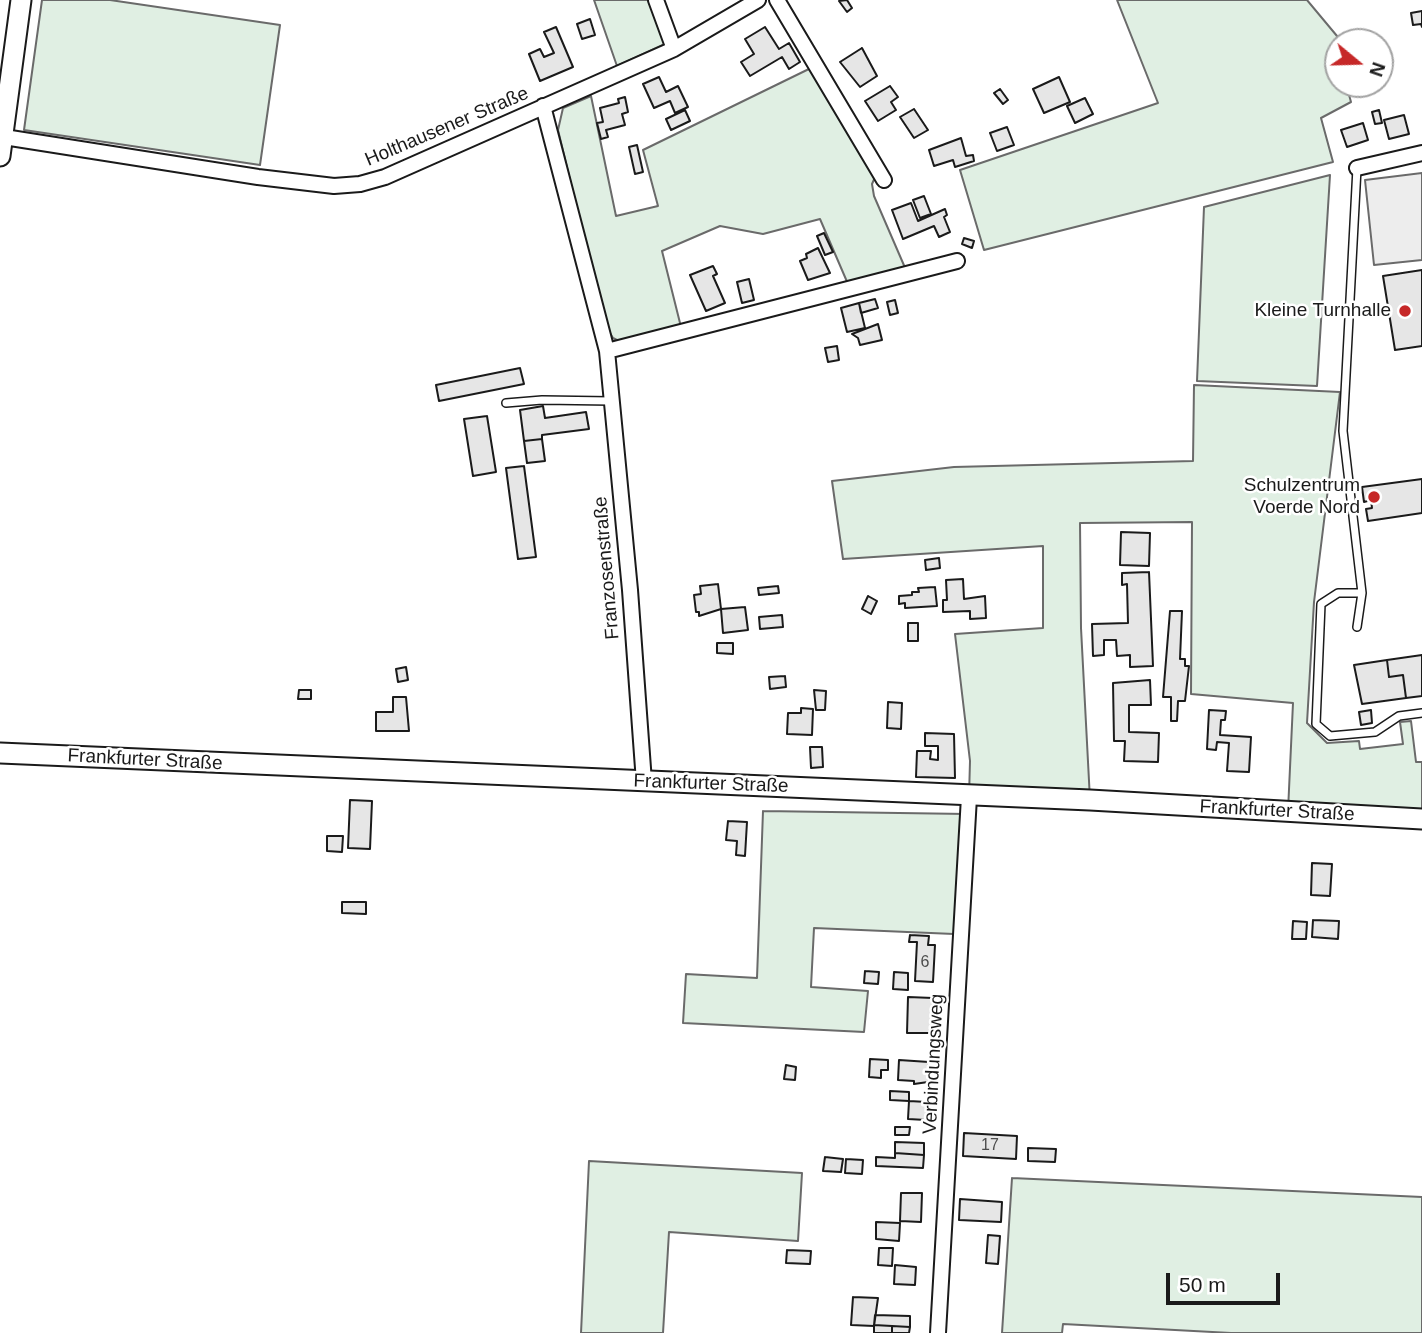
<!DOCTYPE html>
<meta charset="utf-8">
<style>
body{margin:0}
#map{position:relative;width:1422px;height:1333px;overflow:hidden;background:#fff;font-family:Helvetica,sans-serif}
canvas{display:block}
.north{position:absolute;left:1324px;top:28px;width:70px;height:70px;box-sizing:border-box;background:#fff;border:2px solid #a3a3a3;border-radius:50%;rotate:109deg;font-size:19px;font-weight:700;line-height:28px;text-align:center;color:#1a1a1a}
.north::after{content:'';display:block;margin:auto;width:24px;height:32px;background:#c62828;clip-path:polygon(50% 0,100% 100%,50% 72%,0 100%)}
.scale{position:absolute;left:1166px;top:1273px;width:114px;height:32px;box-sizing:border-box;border:4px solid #1a1a1a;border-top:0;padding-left:9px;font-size:21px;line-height:24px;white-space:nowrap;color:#1a1a1a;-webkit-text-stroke:5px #fff;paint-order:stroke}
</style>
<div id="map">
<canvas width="1422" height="1333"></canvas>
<div class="north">N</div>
<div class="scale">50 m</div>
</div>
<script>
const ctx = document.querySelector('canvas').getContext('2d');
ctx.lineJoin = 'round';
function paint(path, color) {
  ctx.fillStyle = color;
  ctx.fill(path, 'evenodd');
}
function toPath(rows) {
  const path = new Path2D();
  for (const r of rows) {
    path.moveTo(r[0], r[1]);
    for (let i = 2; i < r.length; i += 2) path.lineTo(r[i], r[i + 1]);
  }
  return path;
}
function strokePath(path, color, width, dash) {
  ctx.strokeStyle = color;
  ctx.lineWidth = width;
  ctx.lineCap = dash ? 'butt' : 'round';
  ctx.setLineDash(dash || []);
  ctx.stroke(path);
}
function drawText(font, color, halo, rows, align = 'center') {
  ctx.font = font + ' Helvetica,sans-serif';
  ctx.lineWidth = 5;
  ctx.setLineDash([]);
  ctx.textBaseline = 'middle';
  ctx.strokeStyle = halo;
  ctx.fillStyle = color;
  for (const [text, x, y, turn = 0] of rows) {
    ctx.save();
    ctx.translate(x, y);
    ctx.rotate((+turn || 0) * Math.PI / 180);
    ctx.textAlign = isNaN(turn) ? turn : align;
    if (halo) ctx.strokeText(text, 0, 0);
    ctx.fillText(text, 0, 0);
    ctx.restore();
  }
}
const green = toPath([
 [42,0,110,0,280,25,260,165,24,130,42,0],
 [594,0,648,0,665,44,617,66,594,0],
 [1117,0,1307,0,1342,42,1338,42,1338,84,1346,84,1351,102,1321,118,1333,162,984,250,960,170,1158,103,1117,0],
 [813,67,876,175,872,184,874,196,906,270,848,284,820,219,763,234,720,226,662,251,681,327,619,341,613,338,605,325,558,130,563,108,591,96,616,216,658,206,643,150,813,67],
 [1330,175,1317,386,1197,381,1204,207,1330,175],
 [1194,385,1340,392,1314,602,1307,723,1327,743,1359,741,1360,749,1403,744,1400,722,1411,721,1416,762,1422,762,1422,818,1288,811,1293,703,1191,694,1192,522,1080,523,1081,628,1090,800,969,797,970,761,955,634,1043,628,1043,546,843,559,832,481,954,467,1193,461,1194,385],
 [763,811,967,814,954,934,814,928,811,987,868,991,864,1032,683,1023,686,974,757,978,763,811],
 [589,1161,802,1173,798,1241,669,1232,663,1333,581,1333,589,1161],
 [1012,1178,1422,1197,1422,1333,1231,1333,1063,1324,1062,1333,1002,1333,1012,1178]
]);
const parking = toPath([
 [1422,173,1422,260,1374,265,1365,180,1422,173]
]);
const building = toPath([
 [847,0,852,8,847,12,839,1,847,0],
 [1422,11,1422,27,1421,24,1413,25,1411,13,1422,11],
 [590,19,595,35,582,39,577,24,590,19],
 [556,27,573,67,540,81,529,54,540,49,544,57,554,53,544,32,556,27],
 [765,27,779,49,789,43,800,62,789,69,782,57,750,76,741,62,754,54,745,39,765,27],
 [862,48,877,76,860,87,840,62,862,48],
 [659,77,666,92,678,86,688,107,675,113,670,101,654,108,643,84,659,77],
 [1059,77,1070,102,1044,113,1033,89,1059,77],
 [890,86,898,97,891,102,896,110,878,121,865,101,890,86],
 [1000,89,1008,100,1003,104,994,93,1000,89],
 [625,97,628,112,622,114,625,125,606,130,608,137,601,139,597,123,603,122,600,108,619,103,618,99,625,97],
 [1085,98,1093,114,1075,123,1067,106,1085,98],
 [914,109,928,130,914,138,900,117,914,109],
 [685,110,690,121,671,130,666,119,685,110],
 [1379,110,1382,123,1375,124,1372,112,1379,110],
 [1404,115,1409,134,1389,139,1384,120,1404,115],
 [1363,123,1368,140,1347,147,1341,130,1363,123],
 [1007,127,1014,145,997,151,990,133,1007,127],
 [961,138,966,156,973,155,974,161,955,167,953,160,934,166,929,150,961,138],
 [637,145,643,172,635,174,629,147,637,145],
 [924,196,931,214,920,218,913,200,924,196],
 [911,203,918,221,945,209,947,215,944,217,950,232,939,237,934,226,903,239,892,210,911,203],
 [824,233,833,252,825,255,817,236,824,233],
 [964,238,974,241,972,248,962,244,964,238],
 [818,248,830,273,808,280,800,261,807,258,806,254,818,248],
 [713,266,717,274,713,276,725,303,706,311,690,275,713,266],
 [1422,270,1422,346,1395,350,1383,276,1422,270],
 [749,279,754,300,742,303,737,282,749,279],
 [875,299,878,308,861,313,859,303,875,299],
 [895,300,898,313,890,315,887,302,895,300],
 [859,303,865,328,847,332,841,308,859,303],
 [878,324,882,340,860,345,858,338,852,334,878,324],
 [837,346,839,360,828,362,825,348,837,346],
 [520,368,524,384,439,401,436,385,520,368],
 [543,406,545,418,586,412,589,429,542,435,542,439,524,441,520,410,543,406],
 [487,416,496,472,473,476,464,419,487,416],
 [542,439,545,461,527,463,524,441,542,439],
 [524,466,536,557,518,559,506,468,524,466],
 [1422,479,1422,513,1368,521,1366,509,1372,508,1371,500,1364,502,1362,487,1422,479],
 [1121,532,1150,533,1149,566,1120,565,1121,532],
 [939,558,940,568,926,570,925,560,939,558],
 [1149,572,1153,666,1130,667,1130,655,1117,656,1116,640,1104,640,1104,655,1093,656,1092,624,1128,623,1127,584,1122,585,1122,573,1149,572],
 [963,579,964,599,985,596,986,618,970,619,970,611,943,612,943,600,947,600,946,580,963,579],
 [718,584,721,609,699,616,699,612,696,612,694,595,701,594,700,586,718,584],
 [778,586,779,593,759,595,758,588,778,586],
 [935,587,937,606,905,608,905,603,899,604,899,596,912,595,912,592,919,592,918,588,935,587],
 [868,596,877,601,871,614,862,609,868,596],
 [745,607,748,630,723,633,721,609,745,607],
 [1170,611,1182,611,1180,659,1185,659,1185,666,1189,666,1185,701,1178,701,1177,721,1171,721,1171,697,1163,697,1170,611],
 [782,615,783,627,760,629,759,617,782,615],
 [908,623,918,623,918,641,908,641,908,623],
 [717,643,733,643,733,654,717,653,717,643],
 [1422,655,1422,696,1406,698,1403,675,1389,677,1387,660,1422,655],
 [1387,660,1389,677,1403,675,1406,698,1362,704,1354,665,1387,660],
 [406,667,408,680,398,682,396,669,406,667],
 [785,676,786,687,770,689,769,677,785,676],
 [1150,680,1151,705,1129,705,1129,732,1159,733,1158,762,1124,761,1125,741,1114,741,1113,683,1150,680],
 [299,690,311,690,311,699,298,699,299,690],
 [814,690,826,691,825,710,816,710,814,690],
 [393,697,406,697,409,731,376,731,376,712,393,712,393,697],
 [888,702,902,703,901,729,887,728,888,702],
 [801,708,813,709,812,735,787,734,788,713,801,713,801,708],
 [1209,710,1226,711,1225,720,1221,720,1220,735,1251,737,1249,772,1227,771,1229,743,1217,742,1216,750,1207,749,1209,710],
 [1371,710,1372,723,1361,725,1359,712,1371,710],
 [925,733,954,734,955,778,916,777,917,751,931,751,930,759,938,760,938,746,925,746,925,733],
 [810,747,822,747,823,767,811,768,810,747],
 [350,800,372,801,370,849,348,848,350,800],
 [728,821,747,822,745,856,736,855,737,841,726,840,728,821],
 [327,836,343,836,342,852,327,851,327,836],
 [1312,863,1332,864,1330,896,1311,895,1312,863],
 [342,902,366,902,366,914,342,913,342,902],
 [1313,920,1339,921,1338,939,1312,937,1313,920],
 [1293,921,1307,922,1306,939,1292,939,1293,921],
 [910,935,929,936,928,945,935,945,933,982,915,981,917,942,909,942,910,935],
 [865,971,879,972,878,984,864,983,865,971],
 [894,972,908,973,908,990,893,989,894,972],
 [908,997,933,998,932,1033,907,1033,908,997],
 [870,1059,888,1060,888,1070,881,1070,881,1078,869,1077,870,1059],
 [899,1060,929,1062,928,1082,914,1084,914,1081,898,1080,899,1060],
 [786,1065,796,1067,795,1080,784,1079,786,1065],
 [890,1091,909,1092,909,1101,890,1100,890,1091],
 [909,1101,927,1102,926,1120,908,1119,909,1101],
 [895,1127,910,1127,909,1135,895,1135,895,1127],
 [964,1133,1017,1136,1016,1159,963,1156,964,1133],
 [895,1142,924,1143,924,1155,895,1153,895,1142],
 [1028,1148,1056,1149,1055,1162,1028,1161,1028,1148],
 [895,1153,924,1155,923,1168,876,1166,876,1157,895,1158,895,1153],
 [825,1157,843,1159,841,1172,823,1171,825,1157],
 [846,1159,863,1160,862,1174,845,1173,846,1159],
 [901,1193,922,1193,921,1222,900,1221,901,1193],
 [960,1199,1002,1202,1001,1222,959,1220,960,1199],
 [876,1222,900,1223,899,1241,876,1239,876,1222],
 [988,1235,1000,1236,998,1264,986,1263,988,1235],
 [879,1248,893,1248,892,1266,878,1265,879,1248],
 [787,1250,811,1251,810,1264,786,1263,787,1250],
 [895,1265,916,1267,915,1285,894,1284,895,1265],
 [853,1297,878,1298,874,1326,851,1325,853,1297],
 [875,1315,910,1316,910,1327,874,1325,875,1315],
 [874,1325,892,1326,892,1333,874,1333,874,1325],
 [892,1326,910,1327,909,1333,892,1333,892,1326]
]);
const lane = toPath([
 [506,403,542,400,611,401],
 [1362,593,1338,593,1321,604,1316,724,1330,736,1375,732,1399,716,1422,713],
 [1357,627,1362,593,1343,431,1357,168]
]);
const street = toPath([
 [656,0,674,49],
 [777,0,884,180],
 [543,106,607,351,630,590,644,782],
 [4,137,258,177,334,186,360,184,385,177,674,49,758,0],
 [1357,168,1422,153],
 [607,351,957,261],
 [938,1333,969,797]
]);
const secondary = toPath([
 [0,156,21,0],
 [0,753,1090,800,1422,819]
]);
const markers = [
 [1405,311,7,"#c62828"],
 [1374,497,7,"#c62828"]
];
const numberNames = [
 ["6",925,963],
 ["17",990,1146]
];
const streetNames = [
 ["Holthausener Straße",447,127,-23],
 ["Franzosenstraße",607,568,-95],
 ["Frankfurter Straße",145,760,3],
 ["Frankfurter Straße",711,784,2],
 ["Frankfurter Straße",1277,811,3],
 ["Verbindungsweg",934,1064,-87]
];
const poiNames = [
 ["Kleine Turnhalle",1391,311],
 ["Schulzentrum",1360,486],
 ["Voerde Nord",1360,508]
];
paint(green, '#e0efe3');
strokePath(green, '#6a6a6a', 2);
paint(parking, '#ededed');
strokePath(parking, '#6a6a6a', 2);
paint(building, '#e6e6e6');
strokePath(building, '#1a1a1a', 2);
strokePath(lane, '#1a1a1a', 10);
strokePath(street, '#1a1a1a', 18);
strokePath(secondary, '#1a1a1a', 23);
strokePath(lane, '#fff', 7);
strokePath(street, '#fff', 14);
strokePath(secondary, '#fff', 19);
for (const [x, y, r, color] of markers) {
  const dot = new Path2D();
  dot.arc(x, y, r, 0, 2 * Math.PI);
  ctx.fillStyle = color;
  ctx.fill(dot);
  strokePath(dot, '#fff', 2.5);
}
drawText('16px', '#4d4d4d', null, numberNames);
drawText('19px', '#1a1a1a', '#fff', streetNames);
drawText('19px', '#1a1a1a', '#fff', poiNames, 'right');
</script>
